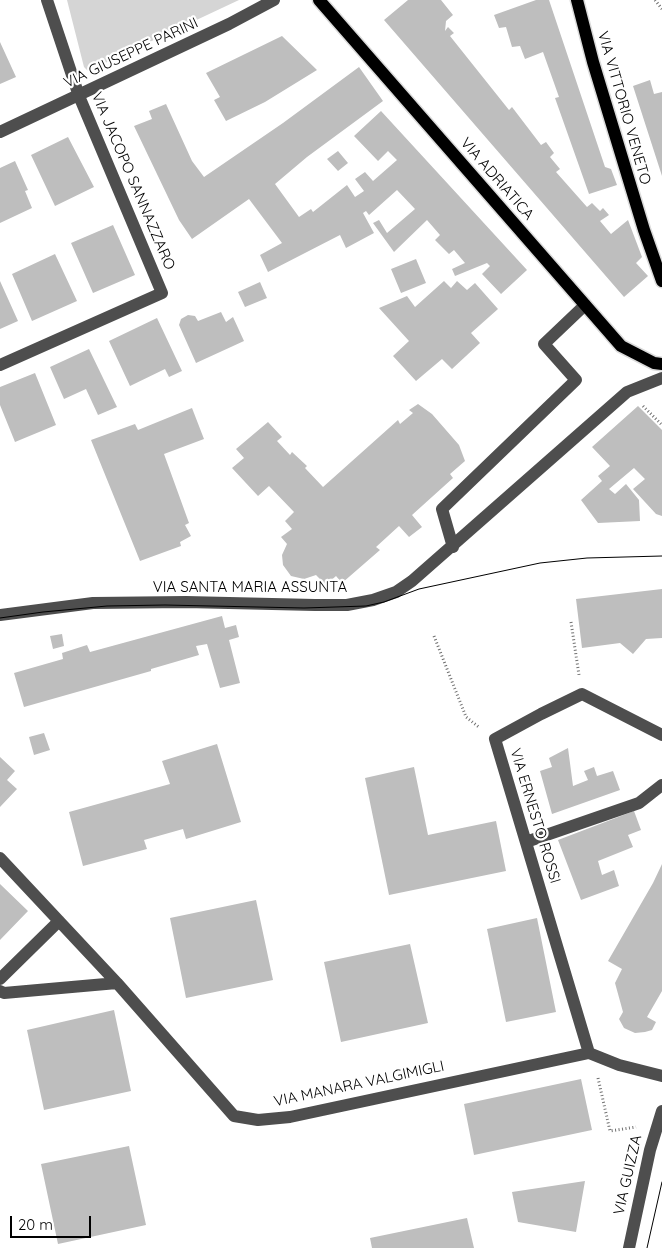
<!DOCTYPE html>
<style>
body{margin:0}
#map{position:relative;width:662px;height:1248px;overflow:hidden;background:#fff;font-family:Quicksand,sans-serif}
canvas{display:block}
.scale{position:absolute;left:10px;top:1216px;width:81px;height:22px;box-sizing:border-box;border:2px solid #000;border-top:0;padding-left:6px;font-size:15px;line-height:18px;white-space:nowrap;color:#000;-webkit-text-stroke:4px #fff;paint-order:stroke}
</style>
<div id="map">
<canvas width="662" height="1248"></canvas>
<div class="scale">20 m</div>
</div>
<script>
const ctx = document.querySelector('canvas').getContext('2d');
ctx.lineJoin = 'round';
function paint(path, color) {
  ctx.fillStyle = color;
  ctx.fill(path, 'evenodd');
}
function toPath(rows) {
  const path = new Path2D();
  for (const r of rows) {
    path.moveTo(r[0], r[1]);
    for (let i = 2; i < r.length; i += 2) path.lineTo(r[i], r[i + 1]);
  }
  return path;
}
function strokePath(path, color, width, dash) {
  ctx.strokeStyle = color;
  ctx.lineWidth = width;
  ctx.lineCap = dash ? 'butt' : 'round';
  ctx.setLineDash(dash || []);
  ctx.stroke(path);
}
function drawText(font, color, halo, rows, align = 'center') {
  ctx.font = font + ' Quicksand,sans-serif';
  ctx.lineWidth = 4.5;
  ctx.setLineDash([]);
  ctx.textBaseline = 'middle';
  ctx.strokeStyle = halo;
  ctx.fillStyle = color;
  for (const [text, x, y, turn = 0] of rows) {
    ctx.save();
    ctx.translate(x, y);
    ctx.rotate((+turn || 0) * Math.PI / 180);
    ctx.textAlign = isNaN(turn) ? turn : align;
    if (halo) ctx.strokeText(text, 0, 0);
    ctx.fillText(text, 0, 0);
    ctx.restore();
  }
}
const green = toPath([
 [67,0,239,0,107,62,90,73,84,67]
]);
const building = toPath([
 [408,0,441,0,453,15,446,21,445,31,448,27,454,33,450,36,509,110,512,107,541,145,546,142,554,153,550,157,560,169,556,172,587,207,592,203,600,211,603,208,609,215,600,221,611,234,628,220,642,257,636,263,648,276,624,297,384,20],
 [536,0,549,0,605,167,611,169,617,185,589,194,555,98,559,97,543,52,525,59,520,46,512,47,506,27,499,28,494,15],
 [282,36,317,70,265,102,226,121,214,100,220,97,206,73],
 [0,42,16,77,0,84],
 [359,67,383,101,307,157,275,184,299,217,311,209,313,212,347,185,355,197,364,191,355,179,365,172,373,181,397,160,388,151,378,161,354,136,381,111,527,270,501,294,482,274,490,266,487,263,455,276,452,269,465,263,454,250,449,254,435,240,440,235,427,220,394,252,373,223,379,220,387,233,415,209,397,190,369,215,366,211,363,213,374,233,346,248,340,235,268,272,260,255,282,243,249,199,192,239,179,220,134,126,152,119,149,111,166,104,192,161,204,177,283,123],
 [650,80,654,94,662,92,662,176,633,86],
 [68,137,94,187,55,206,31,155],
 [338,151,348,163,338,171,327,159],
 [15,161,28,190,25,191,32,208,0,223,0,168],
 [113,225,135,275,93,293,71,243],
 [55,254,77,301,32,321,12,274],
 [416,259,426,283,401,293,391,269],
 [0,281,18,321,0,329],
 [444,281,451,288,457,281,467,290,475,283,498,309,471,333,480,343,452,369,442,359,416,381,393,356,409,341,379,308,407,296,415,307],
 [260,282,267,298,245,307,238,292],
 [221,312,226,322,233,317,244,341,196,363,179,325,181,319,188,315,195,316,198,321],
 [157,318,182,371,169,377,165,369,130,386,109,341],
 [89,349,117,407,98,415,86,389,64,399,50,367],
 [35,373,56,425,15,442,0,405,0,387],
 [418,404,432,414,459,445,465,461,450,474,453,478,412,515,422,527,409,537,399,526,376,547,380,550,342,583,336,576,326,585,316,575,304,579,291,576,283,565,282,555,287,544,281,537,292,529,285,521,294,512,269,486,258,496,232,468,244,458,236,449,268,422,282,437,277,441,290,455,292,452,307,466,305,468,323,487,398,420,400,424,413,413,409,410],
 [638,406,662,430,662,516,656,514,633,489,645,479,634,468,609,489,615,494,626,484,639,500,640,521,598,523,581,500,602,481,598,476,610,466,592,447],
 [192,408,204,439,164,454,189,523,185,525,191,536,180,542,181,546,140,561,91,440,135,424,138,430],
 [662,589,662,638,646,639,633,654,620,643,582,648,576,599],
 [222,616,225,628,236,625,239,637,229,640,240,683,220,688,207,644,196,646,199,655,151,669,151,671,24,707,14,673,63,659,62,653,87,645,90,652],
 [62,634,64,646,53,649,50,636],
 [44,733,50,750,34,755,29,737],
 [217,744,241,822,186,839,183,829,144,840,147,849,83,866,69,812,170,784,162,761],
 [568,748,573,786,588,780,584,771,594,767,597,776,613,771,620,790,552,814,540,771,552,767,549,758],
 [0,757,15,771,7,780,17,789,0,807],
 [414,767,428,835,496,821,506,871,389,895,365,778],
 [634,811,641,830,628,835,633,847,598,861,602,875,614,870,619,886,581,900,558,840],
 [662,864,662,991,647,1017,656,1022,652,1030,645,1032,635,1033,624,1028,619,1019,623,1012,615,983,622,969,608,961,653,883],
 [0,884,28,911,0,940],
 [256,900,273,980,186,998,170,918],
 [537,918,556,1012,506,1022,487,929],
 [410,944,428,1023,341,1042,324,962],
 [114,1010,131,1091,44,1110,27,1030],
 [581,1079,592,1130,474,1155,464,1104],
 [129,1146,146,1225,58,1244,41,1164],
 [585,1181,576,1232,518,1222,512,1192],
 [467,1218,474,1248,372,1248,370,1238]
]);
const path = toPath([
 [655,0,662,9],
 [643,406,662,425],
 [571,622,579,675],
 [434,636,466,717,480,728],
 [598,1078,610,1131,636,1127]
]);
const minor = toPath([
 [0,132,229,24,274,0],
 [0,365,162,293,79,96,47,0],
 [453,547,442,509,576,380,544,344,585,305],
 [0,615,93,603,186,602,315,605,347,605,373,600,396,592,412,581,627,392,662,378],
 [526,842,639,803,662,785],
 [0,858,117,983,234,1116,258,1120,290,1117,589,1053,619,1065,662,1076],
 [0,979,59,921],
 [0,991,4,993,117,983],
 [589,1053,495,739,541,714,582,694,662,735],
 [629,1248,650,1150,662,1111]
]);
const major = toPath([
 [319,0,621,346,654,363,662,364],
 [577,0,593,62,644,230,662,281]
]);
const tram = toPath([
 [0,618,43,612,107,606,165,605,304,608,366,606,384,602,419,589,540,563,587,558,662,556],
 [647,1248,662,1182]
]);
const streetNames = [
 ["VIA GIUSEPPE PARINI",131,53,-25],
 ["VIA VITTORIO VENETO",624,108,74],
 ["VIA ADRIATICA",497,179,49],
 ["VIA JACOPO SANNAZZARO",133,181,67],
 ["VIA SANTA MARIA ASSUNTA",250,587],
 ["VIA ERNESTO ROSSI",535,816,73],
 ["VIA MANARA VALGIMIGLI",359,1084,-12],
 ["VIA GUIZZA",628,1175,-77]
];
paint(green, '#d5d5d5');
paint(building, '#bebebe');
strokePath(major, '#dbdbdb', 15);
strokePath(path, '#707070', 3, [1, 2.5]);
strokePath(minor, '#4e4e4e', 12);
strokePath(major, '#000', 12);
strokePath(tram, '#000', 1);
drawText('15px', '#000', '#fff', streetNames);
</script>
